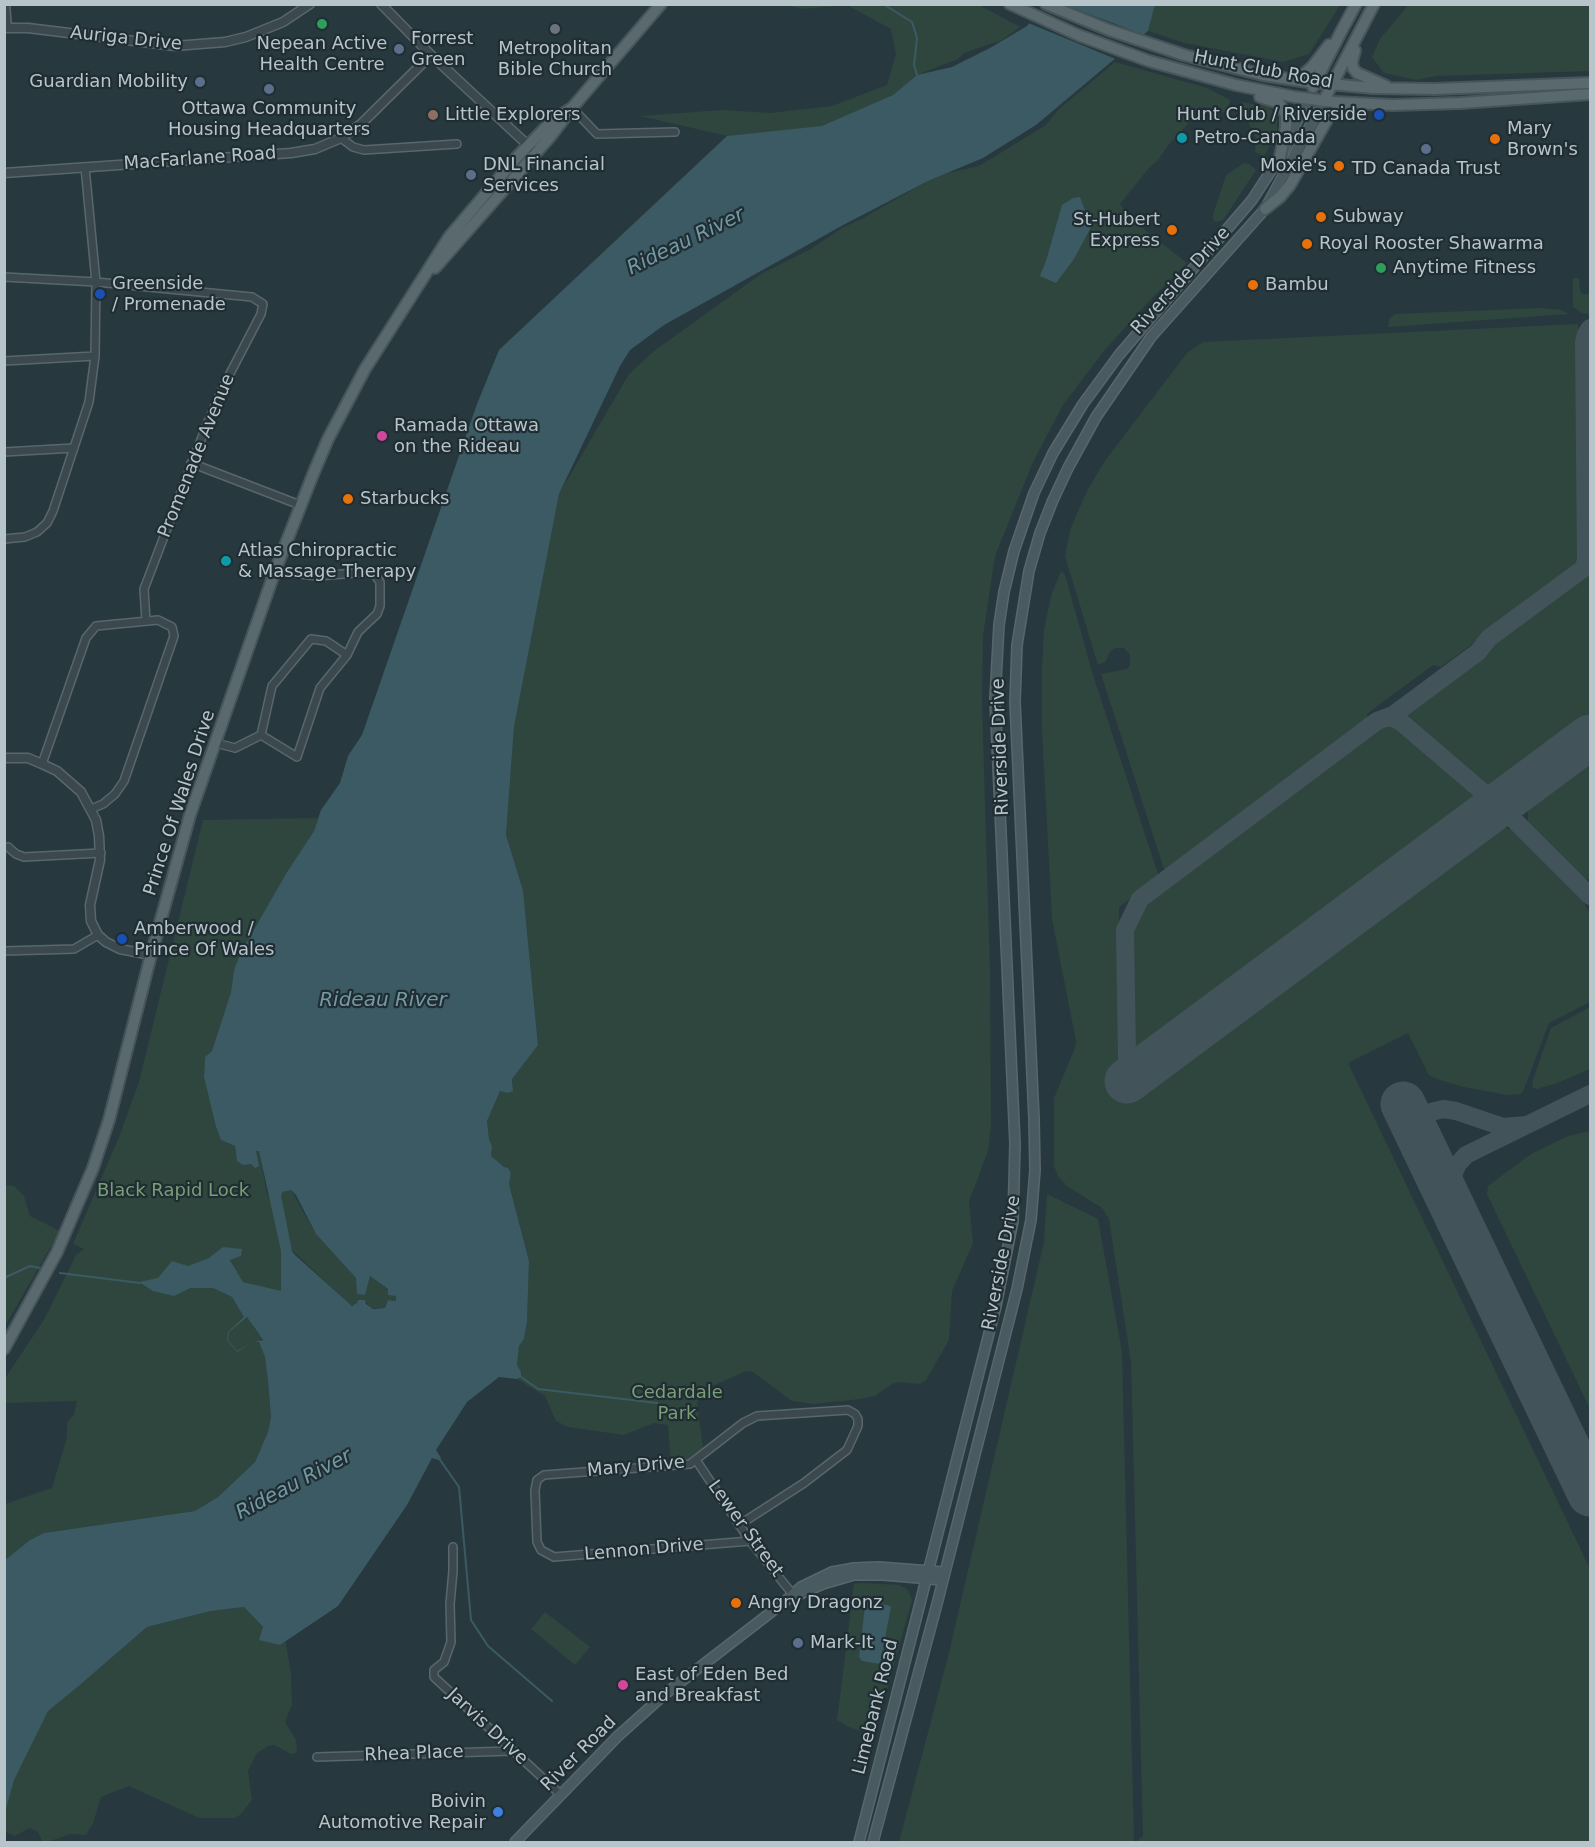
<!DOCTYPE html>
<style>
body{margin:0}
#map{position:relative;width:1595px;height:1847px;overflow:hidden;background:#27393e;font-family:"DejaVu Sans",sans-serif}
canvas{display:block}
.frame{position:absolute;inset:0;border:6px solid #b7c4c9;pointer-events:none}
</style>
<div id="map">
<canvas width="1595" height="1847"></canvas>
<div class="frame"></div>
</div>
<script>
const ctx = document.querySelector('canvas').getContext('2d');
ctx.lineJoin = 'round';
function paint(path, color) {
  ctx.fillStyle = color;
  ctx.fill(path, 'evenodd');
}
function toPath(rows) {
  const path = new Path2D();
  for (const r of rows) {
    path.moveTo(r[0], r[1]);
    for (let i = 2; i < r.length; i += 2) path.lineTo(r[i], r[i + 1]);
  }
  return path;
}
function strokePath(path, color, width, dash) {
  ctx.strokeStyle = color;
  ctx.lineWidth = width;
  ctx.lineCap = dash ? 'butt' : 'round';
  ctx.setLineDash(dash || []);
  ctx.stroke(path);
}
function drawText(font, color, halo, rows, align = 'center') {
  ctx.font = font + ' "DejaVu Sans",sans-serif';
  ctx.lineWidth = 4.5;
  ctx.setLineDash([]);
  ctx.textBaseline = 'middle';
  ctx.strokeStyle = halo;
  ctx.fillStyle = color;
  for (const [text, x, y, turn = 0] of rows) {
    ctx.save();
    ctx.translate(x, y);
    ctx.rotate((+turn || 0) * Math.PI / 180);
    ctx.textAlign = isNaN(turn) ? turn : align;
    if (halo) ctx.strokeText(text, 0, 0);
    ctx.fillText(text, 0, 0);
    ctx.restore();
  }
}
const green = toPath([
 [783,5,979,5,1020,27,1002,40,964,53,958,59,917,75,893,95,822,127,727,136,640,116,722,110,770,113,832,106,887,85,896,54,891,29,847,5,804,9],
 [1155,5,1155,4,1340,5,1309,54,1283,62,1185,43,1148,31],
 [1408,5,1590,5,1590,71,1436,76,1416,80,1384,73,1372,57,1380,39],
 [1115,62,1207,88,1230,100,1227,112,1199,114,1195,116,1169,144,1158,160,1149,168,1120,204,1136,223,1187,263,1150,300,1103,352,1063,405,1033,462,995,556,983,636,982,701,990,973,991,1125,988,1151,969,1201,973,1243,952,1291,949,1340,926,1380,920,1384,899,1382,892,1384,875,1396,861,1399,813,1404,792,1401,753,1372,746,1371,708,1388,697,1403,703,1448,687,1460,671,1463,668,1425,654,1423,624,1435,568,1427,556,1421,545,1396,517,1379,521,1372,517,1365,519,1346,524,1339,527,1322,529,1261,509,1184,511,1173,491,1156,492,1146,489,1139,487,1121,500,1090,513,1086,512,1079,538,1044,523,890,506,835,514,727,559,494,629,374,654,351,761,274,811,249,842,228,863,218,928,181,944,174,979,166,1046,125,1058,110],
 [1242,102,1269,107,1277,114,1277,131,1272,141,1269,143,1271,144,1264,156,1255,152,1256,139,1254,132,1245,117],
 [1244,163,1249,164,1256,170,1223,220,1216,222,1213,219,1213,215,1226,175],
 [1573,278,1579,278,1580,291,1582,294,1588,294,1590,291,1590,279,1590,314,1582,313,1573,307],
 [1541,308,1561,310,1569,314,1388,327,1390,318,1395,314],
 [1578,324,1581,553,1576,567,1441,667,1433,665,1380,704,1367,714,1368,723,1165,872,1101,674,1127,669,1130,665,1130,655,1124,648,1115,648,1110,652,1105,662,1098,665,1065,556,1070,530,1086,493,1104,462,1187,353,1203,342],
 [1590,570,1590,720,1498,789,1484,785,1407,720,1407,711,1491,649,1491,644],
 [1061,571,1065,575,1093,675,1159,877,1119,907,1120,1072,1135,1091,1493,825,1518,831,1578,891,1590,914,1590,1002,1549,1023,1524,1089,1521,1094,1507,1095,1464,1087,1434,1078,1429,1075,1408,1033,1348,1063,1590,1569,1590,1842,1136,1842,1143,1836,1131,1362,1109,1219,1102,1208,1067,1186,1058,1176,1054,1166,1054,1098,1075,1048,1076,1041,1052,919,1042,730,1042,668,1044,631,1051,596],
 [1394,725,1474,792,1481,803,1140,1057,1130,1049,1130,932,1144,903,1367,736,1378,729],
 [1590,752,1590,880,1584,878,1528,822,1528,799],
 [318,818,314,831,287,872,241,952,234,970,231,992,212,1051,205,1057,204,1077,216,1127,221,1140,235,1146,237,1161,251,1164,253,1166,256,1151,259,1150,267,1194,271,1202,283,1192,291,1190,316,1234,356,1278,365,1294,370,1276,397,1296,396,1301,388,1300,385,1308,370,1308,365,1300,358,1300,356,1305,350,1305,291,1249,281,1249,281,1292,243,1282,230,1259,241,1256,217,1251,213,1288,232,1297,245,1318,249,1318,254,1328,262,1338,259,1342,265,1357,268,1381,271,1417,268,1432,255,1462,218,1497,195,1511,44,1533,30,1540,5,1560,5,1504,52,1488,67,1437,67,1423,74,1414,77,1401,5,1403,4,1380,45,1318,76,1255,84,1249,73,1244,119,1137,139,1082,203,820],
 [1590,1007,1590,1069,1557,1083,1537,1089,1533,1088,1532,1083,1551,1028],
 [1590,1131,1590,1409,1487,1194,1488,1186,1531,1154,1568,1136],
 [5,1185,14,1186,24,1196,30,1216,60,1231,5,1326],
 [1047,1194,1098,1219,1122,1352,1134,1842,899,1842,948,1657,1044,1242],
 [861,1583,900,1585,908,1590,912,1600,876,1729,870,1734,849,1727,837,1720,854,1584],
 [244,1607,263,1627,281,1636,286,1643,291,1675,292,1704,285,1722,296,1740,297,1753,291,1754,274,1745,268,1746,257,1753,248,1771,252,1800,240,1815,234,1818,199,1818,129,1786,101,1797,93,1823,86,1835,71,1834,47,1842,42,1841,38,1832,29,1828,15,1836,5,1832,4,1799,34,1724,53,1703,81,1684,147,1627,211,1611],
 [545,1612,590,1647,575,1665,531,1629]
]);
const water = toPath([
 [1044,5,1155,5,1148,31,1036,125,983,158,928,181,845,224,664,325,630,350,620,366,559,494,514,727,506,835,523,890,538,1045,512,1079,513,1091,508,1093,500,1091,487,1121,489,1139,492,1146,491,1156,504,1167,508,1168,511,1173,509,1184,529,1261,527,1322,524,1339,519,1346,517,1365,521,1372,521,1377,517,1379,499,1377,467,1402,436,1450,441,1458,439,1460,432,1458,407,1505,338,1606,280,1645,259,1640,263,1627,244,1607,211,1611,147,1627,81,1684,48,1711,14,1780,5,1812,5,1560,30,1540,44,1533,195,1511,218,1497,255,1462,268,1432,271,1417,268,1381,265,1357,259,1342,254,1342,237,1352,227,1340,228,1332,244,1317,232,1297,213,1288,190,1288,174,1296,153,1291,139,1282,158,1278,172,1261,188,1266,209,1258,223,1247,242,1249,241,1256,230,1260,243,1282,281,1291,281,1251,259,1151,256,1151,259,1166,255,1168,251,1164,243,1165,237,1161,235,1146,221,1140,216,1127,204,1077,205,1057,212,1051,231,992,234,970,241,952,287,872,314,831,321,810,340,783,348,756,362,735,477,404,499,350,727,136,822,126,893,95,917,75,952,67,990,48,1027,26],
 [291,1190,296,1195,316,1234,356,1278,357,1294,365,1295,370,1276,388,1289,388,1295,396,1296,396,1301,388,1300,385,1308,373,1309,366,1304,365,1300,358,1300,357,1303,352,1306,295,1255,292,1251,281,1195,283,1192],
 [247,1317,263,1340,254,1342,237,1351,228,1340,229,1332],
 [1080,197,1091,227,1074,259,1056,283,1040,276,1046,261,1062,205,1073,198],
 [868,1602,888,1605,891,1607,880,1664,862,1661,859,1657,865,1606]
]);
const pier = toPath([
 [1040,4,1065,5,1147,36,1118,60,1026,22]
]);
const stream = toPath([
 [883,4,912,22,917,38,914,65,917,75],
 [60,1273,140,1283],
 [4,1278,30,1266,40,1268],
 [521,1377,538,1389,657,1403],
 [438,1457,459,1487,471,1620,488,1646,552,1701]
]);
const taxiway = toPath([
 [1386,718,1393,718,1401,722,1484,793,1496,798,1508,796,1561,756],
 [1554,766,1578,748],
 [1428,860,1484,818,1497,813,1509,815,1590,896],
 [1186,1035,1142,1065,1132,1063,1127,1057,1125,930,1140,899,1377,721,1393,715,1478,652,1489,638,1584,568,1586,560,1584,342,1586,334,1590,328],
 [1454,1202,1451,1187,1451,1179,1458,1164,1466,1155,1590,1094],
 [1465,1227,1482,1261],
 [1467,1238,1439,1180,1433,1173,1416,1161,1411,1152,1409,1138,1413,1124,1423,1114,1443,1109,1456,1111,1503,1127,1527,1125],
 [1539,1380,1569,1442,1578,1453,1590,1459]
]);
const runway = toPath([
 [1127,1081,1590,737],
 [1403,1104,1590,1494]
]);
const minor = toPath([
 [572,108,597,134,675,132],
 [341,138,353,147,364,150,457,144],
 [4,277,96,282,252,297,263,304,261,314,224,385,207,424,144,589,146,621],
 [4,361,95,356],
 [4,452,74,448],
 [191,463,300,505],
 [4,539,25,537,37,532,47,523,53,511,89,402,95,356,96,282,85,167],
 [261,735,297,757,320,688,347,655,358,632,377,614,380,606,380,582,375,575,369,572,317,576,275,571],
 [216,743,235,748,261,735,272,686,311,639,326,641,347,655],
 [42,764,86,638,96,626,158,620,172,627,174,636,124,781,115,794,103,804,91,809],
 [8,847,16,854,24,857,101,853],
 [4,951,74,949,98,935],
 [696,1460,750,1541,794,1596],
 [739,1525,804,1483,847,1450,858,1426,858,1419,855,1414,848,1410,757,1416,743,1423,690,1464,544,1475,537,1480,535,1490,537,1542,541,1550,554,1557,750,1541],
 [453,1547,453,1571,450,1604,451,1642,444,1662,434,1670,434,1677,561,1795],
 [317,1757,512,1751]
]);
const tertiary = toPath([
 [5,4,7,28,28,28,175,46,225,42,246,37,283,22,310,4],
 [381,4,431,55,531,148],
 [4,173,291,153,315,149,341,138,361,124,431,55],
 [4,758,28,758,42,764,57,771,81,792,96,820,99,836,100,860,90,905,91,921,98,935,106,942,120,949,151,955]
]);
const secondary = toPath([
 [796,1596,823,1584,854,1575,883,1575,942,1580],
 [515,1842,618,1736,665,1694,783,1603,801,1587,832,1572,854,1568,879,1567,944,1572],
 [859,1842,996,1306,1013,1221,1015,1144,995,699,999,625,1004,592,1014,551,1034,493,1053,453,1083,404,1119,355,1252,200,1280,157,1308,98],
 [873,1842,937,1604,1017,1289,1031,1220,1035,1170,1034,1119,1015,702,1017,645,1029,571,1040,533,1053,500,1068,468,1096,417,1151,337,1265,209,1324,100]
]);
const primary = toPath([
 [1010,4,1078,35,1149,61,1236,85,1295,97,1334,102,1393,105,1460,103,1590,94],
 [1046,4,1109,30,1184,55,1263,75,1308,82,1373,88,1435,89,1590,83],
 [1355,50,1352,62,1353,68,1357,73,1386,86],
 [1297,80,1312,67,1329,45],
 [1313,87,1343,28,1356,4],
 [1260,97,1279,103,1286,115,1286,127,1280,157],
 [1324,100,1374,4],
 [1265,209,1280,197,1290,185,1328,118,1338,110,1351,105],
 [435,268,550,137,572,108,661,4],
 [4,1349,57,1252,93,1168,109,1120,151,955,190,815,275,571,314,472,328,439,365,369,449,237,516,158,553,120,572,108]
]);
const markers = [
 [322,24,6,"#2e9e5b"],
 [555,29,6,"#6b7280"],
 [399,49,6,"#5c6f8a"],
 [200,82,6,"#5c6f8a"],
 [269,89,6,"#5c6f8a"],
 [433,115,6,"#8d6e63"],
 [1379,115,6,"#1a4fb4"],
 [1182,138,6,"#0f9aa8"],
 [1495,139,6,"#e8710a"],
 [1426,149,6,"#5c6f8a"],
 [1339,166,6,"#e8710a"],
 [471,175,6,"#5c6f8a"],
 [1321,217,6,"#e8710a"],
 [1172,230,6,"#e8710a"],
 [1307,244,6,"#e8710a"],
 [1381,268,6,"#2e9e5b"],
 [1253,285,6,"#e8710a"],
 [100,294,6,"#1a4fb4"],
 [382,436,6,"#d1479c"],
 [348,499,6,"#e8710a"],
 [226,561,6,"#0f9aa8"],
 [122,939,6,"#1a4fb4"],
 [736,1603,6,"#e8710a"],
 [798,1643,6,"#5c6f8a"],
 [623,1685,6,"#d1479c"],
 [498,1812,6,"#3f7fe0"]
];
const streetNames = [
 ["Auriga Drive",126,39,6],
 ["Hunt Club Road",1263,70,11],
 ["MacFarlane Road",200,159,-4],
 ["Riverside Drive",1181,281,-48],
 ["Promenade Avenue",197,456,-68],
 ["Riverside Drive",1001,747,-92],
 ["Prince Of Wales Drive",180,803,-72],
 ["Riverside Drive",1002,1263,-79],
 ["Mary Drive",636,1467,-5],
 ["Lewer Street",745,1529,54],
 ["Lennon Drive",644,1550,-5],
 ["Limebank Road",876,1707,-76],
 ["Jarvis Drive",487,1727,43],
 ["Rhea Place",414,1754,-2],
 ["River Road",579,1754,-45]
];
const poiNames = [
 ["Forrest",411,39],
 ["Green",411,60],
 ["Nepean Active",322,44,"center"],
 ["Health Centre",322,65,"center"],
 ["Metropolitan",555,49,"center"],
 ["Bible Church",555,70,"center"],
 ["Guardian Mobility",188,82,"right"],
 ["Ottawa Community",269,109,"center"],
 ["Housing Headquarters",269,130,"center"],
 ["Little Explorers",445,115],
 ["Hunt Club / Riverside",1367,115,"right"],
 ["Mary",1507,129],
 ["Brown's",1507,150],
 ["Petro-Canada",1194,138],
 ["DNL Financial",483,165],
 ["Services",483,186],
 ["Moxie's",1327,166,"right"],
 ["TD Canada Trust",1426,169,"center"],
 ["Subway",1333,217],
 ["St-Hubert",1160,220,"right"],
 ["Express",1160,241,"right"],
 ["Royal Rooster Shawarma",1319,244],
 ["Anytime Fitness",1393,268],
 ["Greenside",112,284],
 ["/ Promenade",112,305],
 ["Bambu",1265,285],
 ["Ramada Ottawa",394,426],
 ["on the Rideau",394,447],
 ["Starbucks",360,499],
 ["Atlas Chiropractic",238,551],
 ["& Massage Therapy",238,572],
 ["Amberwood /",134,929],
 ["Prince Of Wales",134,950],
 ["Angry Dragonz",748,1603],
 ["Mark-It",810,1643],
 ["East of Eden Bed",635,1675],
 ["and Breakfast",635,1696],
 ["Boivin",486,1802,"right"],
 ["Automotive Repair",486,1823,"right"]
];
const parkNames = [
 ["Black Rapid Lock",173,1191],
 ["Cedardale",677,1393],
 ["Park",677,1414]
];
const waterNames = [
 ["Rideau River",686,242,-26],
 ["Rideau River",383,1001],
 ["Rideau River",294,1485,-28]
];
paint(green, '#2f463e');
paint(water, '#3c5a63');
paint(pier, '#27393e');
strokePath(stream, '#3c5a63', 2);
strokePath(taxiway, '#42545a', 18);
strokePath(runway, '#42545a', 45);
strokePath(minor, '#59676c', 10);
strokePath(tertiary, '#59676c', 11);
strokePath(secondary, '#59676c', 12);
strokePath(primary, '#47555a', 14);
strokePath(minor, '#3b494e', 7);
strokePath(tertiary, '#3b494e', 8);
strokePath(secondary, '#495a61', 9);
strokePath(primary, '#59696e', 10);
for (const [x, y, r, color] of markers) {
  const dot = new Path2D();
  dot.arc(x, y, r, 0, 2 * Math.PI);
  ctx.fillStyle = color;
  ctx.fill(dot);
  strokePath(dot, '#202e33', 2);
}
drawText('18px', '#b7c4c9', '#202e33', streetNames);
drawText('18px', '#b7c4c9', '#202e33', poiNames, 'left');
drawText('18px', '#7b9d77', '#202e33', parkNames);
drawText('italic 20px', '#7399a5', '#202e33', waterNames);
</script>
